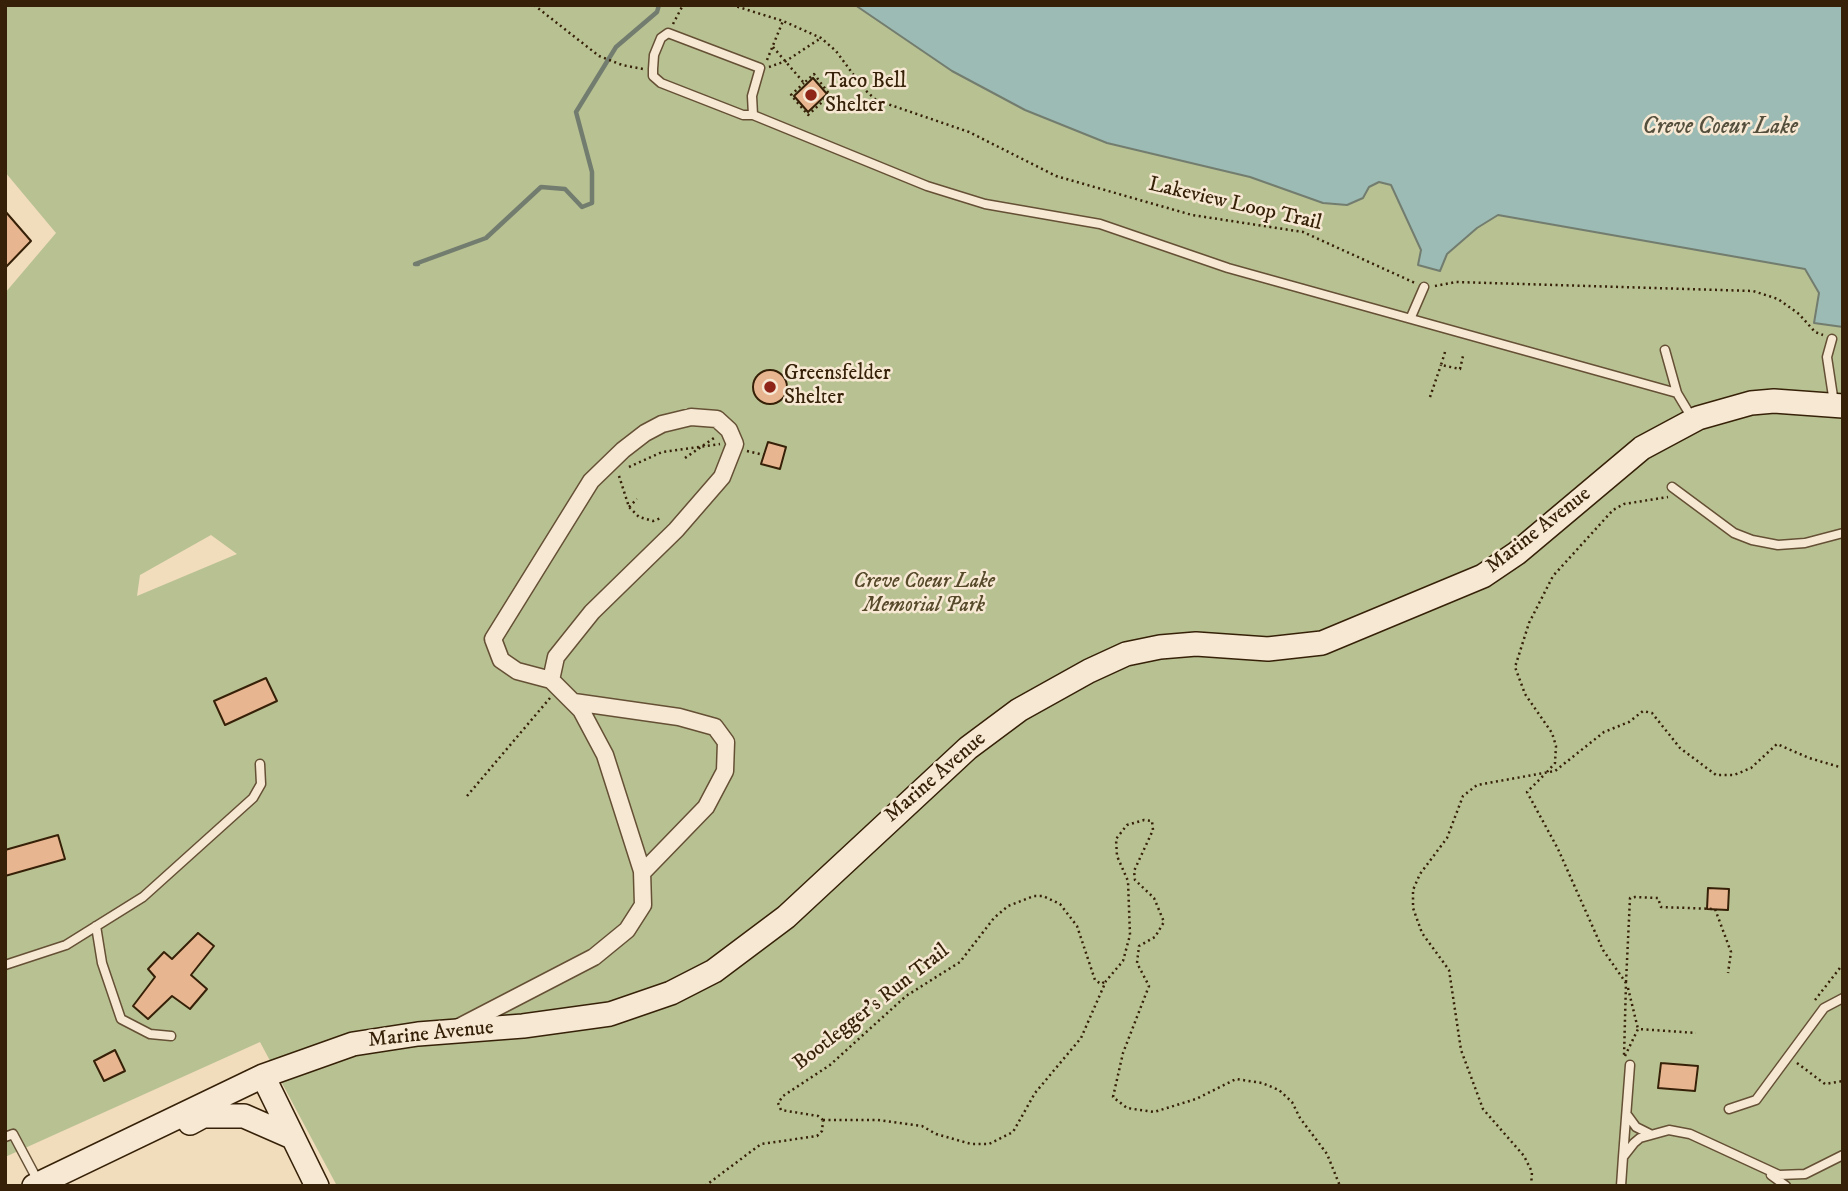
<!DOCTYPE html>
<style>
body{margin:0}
#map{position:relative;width:1848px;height:1191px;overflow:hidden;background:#f1dcbc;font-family:"IM FELL DW Pica",serif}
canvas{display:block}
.frame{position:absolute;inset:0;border:7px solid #362108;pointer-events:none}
</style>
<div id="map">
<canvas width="1848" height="1191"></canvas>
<div class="frame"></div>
</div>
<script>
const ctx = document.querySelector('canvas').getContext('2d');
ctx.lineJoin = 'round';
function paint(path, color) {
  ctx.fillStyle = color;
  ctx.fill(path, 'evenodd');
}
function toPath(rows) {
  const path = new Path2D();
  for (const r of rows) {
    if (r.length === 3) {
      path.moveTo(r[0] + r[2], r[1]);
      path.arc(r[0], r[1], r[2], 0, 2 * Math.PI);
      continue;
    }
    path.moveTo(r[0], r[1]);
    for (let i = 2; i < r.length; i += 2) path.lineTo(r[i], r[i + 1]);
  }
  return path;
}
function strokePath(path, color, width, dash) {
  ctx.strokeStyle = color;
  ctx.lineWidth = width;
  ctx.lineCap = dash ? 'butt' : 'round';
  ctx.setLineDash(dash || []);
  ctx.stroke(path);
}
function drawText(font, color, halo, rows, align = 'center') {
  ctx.font = font + ' "IM FELL DW Pica",serif';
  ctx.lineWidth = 5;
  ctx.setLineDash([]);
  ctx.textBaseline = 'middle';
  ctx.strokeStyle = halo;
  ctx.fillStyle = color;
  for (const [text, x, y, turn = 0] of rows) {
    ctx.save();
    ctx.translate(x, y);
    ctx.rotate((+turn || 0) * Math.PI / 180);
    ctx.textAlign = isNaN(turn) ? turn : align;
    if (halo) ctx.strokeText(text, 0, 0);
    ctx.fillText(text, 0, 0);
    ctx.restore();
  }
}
const green = toPath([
 [5,5,1843,5,1843,1186,337,1186,260,1042,5,1157,5,293,56,233,5,172],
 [211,535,237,554,137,596,140,575]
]);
const water = toPath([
 [855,5,1843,5,1843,327,1814,323,1819,293,1805,269,1498,215,1477,228,1447,254,1440,271,1418,265,1421,250,1391,185,1379,182,1369,187,1363,198,1347,205,1323,203,1250,177,1107,143,1025,110,952,71,855,5]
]);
const stream = toPath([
 [418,264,415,264,486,238,541,187,565,189,582,207,592,203,592,172,576,112,616,47,657,12,659,5]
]);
const building = toPath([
 [813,78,827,94,808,112,794,96,813,78],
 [5,211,31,241,5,268,5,211],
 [770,387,17],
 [768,442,786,447,780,469,761,464,768,442],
 [266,678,277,701,225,725,214,701,266,678],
 [58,835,65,859,5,876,5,850,58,835],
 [1708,888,1729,889,1728,910,1707,909,1708,888],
 [198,933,214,946,191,975,207,989,190,1009,172,996,148,1019,133,1006,155,977,148,969,164,952,172,959,198,933],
 [115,1050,125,1071,104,1081,94,1061,115,1050],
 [1661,1063,1698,1066,1695,1091,1658,1088,1661,1063]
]);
const path = toPath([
 [534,5,599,56,622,65,643,69],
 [732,5,783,21,821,38,836,51,864,89,876,100,969,132,1056,176,1192,215,1303,232,1415,283],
 [673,24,683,5],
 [773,47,804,83,814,74,830,95,808,115,791,95,804,83],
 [767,60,783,21],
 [769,67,786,61,821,38],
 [1435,286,1456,282,1753,291,1778,299,1799,314,1815,332,1823,335],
 [1445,352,1441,365,1460,369,1463,356],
 [1430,397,1441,365],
 [747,451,764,455],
 [685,458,714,438],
 [629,467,662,452,720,444],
 [619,476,629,507,639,517,653,521,661,518],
 [629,507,637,499],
 [1547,772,1555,763,1556,746,1552,733,1525,694,1515,667,1529,623,1553,576,1613,510,1624,504,1668,497],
 [1543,776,1527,792,1558,849,1603,950,1626,983,1624,1056],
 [467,796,550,698],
 [1626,982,1630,898,1635,897,1658,898,1661,907,1715,909,1731,952,1728,973],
 [1628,988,1638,1029],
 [1815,1000,1843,964],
 [1625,1056,1638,1029,1696,1033],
 [1797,1063,1825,1084,1843,1081],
 [823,1120,878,1120,922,1126,936,1134,971,1144,989,1144,1013,1132,1035,1093,1081,1038,1106,981,1123,961,1130,935,1128,881,1117,856,1116,839,1127,825,1144,820,1152,821,1153,830,1134,871,1135,880,1154,898,1164,922,1155,937,1139,946,1137,963,1149,986,1123,1053,1113,1097,1127,1108,1154,1112,1196,1099,1236,1079,1262,1083,1279,1090,1292,1102,1300,1118,1327,1154,1340,1186],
 [823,1120,818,1116,781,1110,778,1103,783,1096,830,1065,906,996,960,962,994,918,1008,906,1034,896,1043,896,1060,904,1077,926,1095,980,1101,984,1106,981],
 [705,1186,761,1144,817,1136,822,1131,823,1121],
 [1531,1186,1532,1172,1524,1156,1483,1109,1461,1050,1449,970,1422,933,1413,908,1413,890,1420,874,1447,838,1463,796,1477,785,1555,771,1604,732,1629,722,1643,711,1652,713,1680,748,1716,775,1734,775,1751,768,1777,744,1809,758,1843,768]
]);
const service = toPath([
 [753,115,752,96,760,68,668,33,661,38,654,55,653,69,653,76,661,83,743,115,753,115,927,186,985,204,1100,224,1228,268,1677,393],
 [1411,317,1424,287],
 [1832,339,1827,357,1834,403],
 [1665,350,1677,393,1692,418],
 [1672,487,1734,533,1752,540,1778,545,1805,543,1843,533],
 [96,926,102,963,121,1019,150,1034,171,1036],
 [5,965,66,945,143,897,253,798,261,784,260,764],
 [1729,1109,1756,1100,1824,1008,1843,998],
 [1628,1116,1636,1127,1650,1134],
 [5,1137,13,1134,38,1181],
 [1623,1157,1630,1065],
 [1771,1175,1786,1186],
 [1621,1186,1623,1157,1634,1143,1640,1138,1669,1130,1690,1134,1779,1175,1805,1174,1843,1155]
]);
const minor = toPath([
 [691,417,717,419,729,430,735,444,722,477,676,530,592,612,556,657,551,680,517,671,501,660,493,639,591,481,623,450,645,433,662,424,691,417],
 [574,702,679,717,715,727,726,742,725,771,706,807,643,872],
 [459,1027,594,957,627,930,643,905,642,871,605,755,581,710,551,680]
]);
const secondary = toPath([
 [263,1076,317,1186],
 [190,1123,203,1116,244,1116,292,1137],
 [34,1186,263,1076,353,1044,418,1034,523,1026,610,1014,671,993,714,971,786,917,968,748,1019,710,1089,671,1126,654,1160,647,1196,644,1268,649,1322,643,1483,576,1517,553,1642,448,1698,418,1751,403,1774,401,1843,406]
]);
const markers = [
 [811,95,7,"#8f2418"],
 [770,387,7,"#8f2418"]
];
const poiNames = [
 ["Taco Bell",825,83],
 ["Shelter",825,107],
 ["Greensfelder",784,375],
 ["Shelter",784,399]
];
const streetNames = [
 ["Lakeview Loop Trail",1235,205,13],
 ["Marine Avenue",1539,531,-38],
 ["Marine Avenue",936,778,-41],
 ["Bootlegger's Run Trail",872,1008,-38],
 ["Marine Avenue",431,1035,-6]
];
const parkNames = [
 ["Creve Coeur Lake",924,583],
 ["Memorial Park",924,607]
];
const waterNames = [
 ["Creve Coeur Lake",1720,128]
];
paint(green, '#b8c192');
paint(water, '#9bbbb4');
strokePath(water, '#737d6f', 2);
strokePath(stream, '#737d6f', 4.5);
paint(building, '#e7b58f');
strokePath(building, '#362108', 2);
strokePath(service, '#655035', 11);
strokePath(minor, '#655035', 19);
strokePath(secondary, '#362108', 26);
strokePath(path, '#362108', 2.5, [2, 3.5]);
strokePath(service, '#f6e8d3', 8);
strokePath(minor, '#f6e8d3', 16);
strokePath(secondary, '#f6e8d3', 23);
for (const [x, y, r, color] of markers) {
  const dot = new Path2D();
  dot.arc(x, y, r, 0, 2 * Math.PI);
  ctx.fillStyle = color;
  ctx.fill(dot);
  strokePath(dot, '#f6e8d3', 2.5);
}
drawText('21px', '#362108', '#f6e8d3', poiNames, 'left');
drawText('21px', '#362108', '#f6e8d3', streetNames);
drawText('italic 21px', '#56492a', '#f6e8d3', parkNames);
drawText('italic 23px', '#544f3c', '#f6e8d3', waterNames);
</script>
